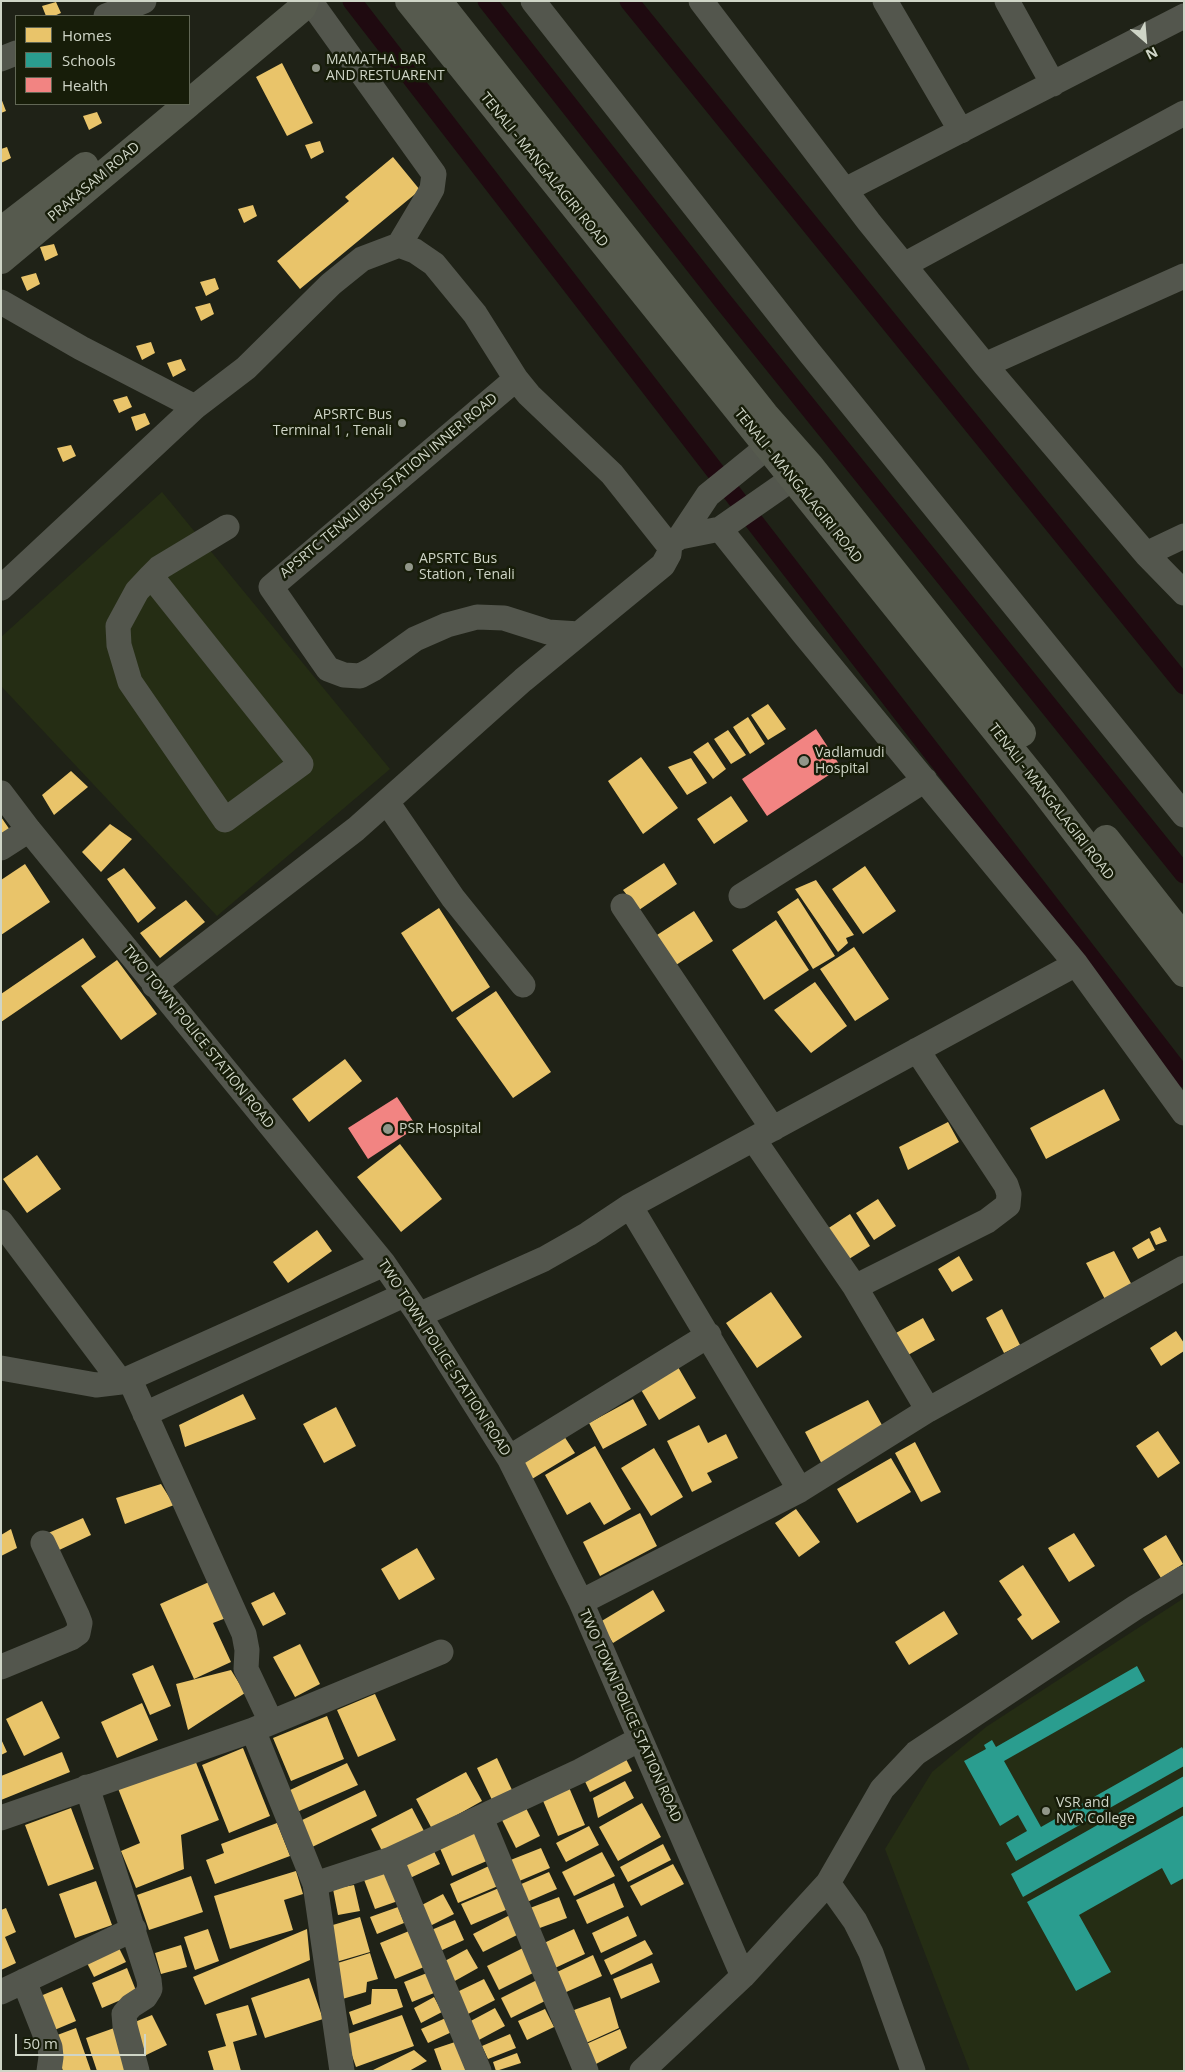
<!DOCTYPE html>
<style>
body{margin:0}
#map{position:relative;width:1185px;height:2072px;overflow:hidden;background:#1f2217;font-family:"Open Sans",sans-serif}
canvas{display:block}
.frame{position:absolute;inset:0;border:2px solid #cfd5c7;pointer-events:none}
.legend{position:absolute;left:15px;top:15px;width:175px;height:90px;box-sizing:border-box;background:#171d09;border:1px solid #616755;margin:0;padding:6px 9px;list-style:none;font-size:15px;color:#cfd5c7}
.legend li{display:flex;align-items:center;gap:10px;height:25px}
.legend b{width:25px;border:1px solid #616755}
.north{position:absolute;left:1120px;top:15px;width:50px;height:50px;-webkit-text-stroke:4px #171d09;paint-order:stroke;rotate:153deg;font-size:14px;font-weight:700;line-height:20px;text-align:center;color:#cfd5c7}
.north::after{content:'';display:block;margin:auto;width:18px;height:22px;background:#cfd5c7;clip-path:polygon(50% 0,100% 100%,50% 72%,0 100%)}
.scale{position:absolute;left:15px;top:2034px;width:131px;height:22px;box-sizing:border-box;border:2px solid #cfd5c7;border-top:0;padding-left:6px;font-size:15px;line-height:18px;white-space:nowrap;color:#cfd5c7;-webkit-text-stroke:4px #171d09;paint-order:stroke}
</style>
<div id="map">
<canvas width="1185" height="2072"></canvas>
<div class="frame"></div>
<ul class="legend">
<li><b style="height:14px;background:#e9c46a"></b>Homes</li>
<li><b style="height:14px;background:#2a9d8f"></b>Schools</li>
<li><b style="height:14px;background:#f28482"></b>Health</li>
</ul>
<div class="north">N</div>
<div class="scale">50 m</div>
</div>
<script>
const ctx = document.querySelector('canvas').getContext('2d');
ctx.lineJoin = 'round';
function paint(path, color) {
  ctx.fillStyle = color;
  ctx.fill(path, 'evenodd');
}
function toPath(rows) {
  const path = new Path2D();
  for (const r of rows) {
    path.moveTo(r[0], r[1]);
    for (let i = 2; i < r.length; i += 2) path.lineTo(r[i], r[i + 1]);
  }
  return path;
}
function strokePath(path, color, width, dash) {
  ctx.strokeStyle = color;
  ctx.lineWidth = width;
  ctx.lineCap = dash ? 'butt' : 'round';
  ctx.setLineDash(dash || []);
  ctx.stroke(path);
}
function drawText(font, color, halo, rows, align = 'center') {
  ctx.font = font + ' "Open Sans",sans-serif';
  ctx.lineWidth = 5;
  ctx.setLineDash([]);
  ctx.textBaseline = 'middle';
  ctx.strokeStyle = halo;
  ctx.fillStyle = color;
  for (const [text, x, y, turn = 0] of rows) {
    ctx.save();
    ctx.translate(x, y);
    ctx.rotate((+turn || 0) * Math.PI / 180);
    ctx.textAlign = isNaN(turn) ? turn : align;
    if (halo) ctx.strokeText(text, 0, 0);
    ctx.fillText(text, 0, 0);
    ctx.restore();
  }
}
const built = toPath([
 [162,492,390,769,217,916,1,686,1,637],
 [1184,1598,1184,2071,970,2071,885,1849,932,1772,986,1727]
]);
const homes = toPath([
 [56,2,61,13,54,16,46,16,42,6],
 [282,63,313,123,287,136,256,77],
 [1,98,6,111,1,113],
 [97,112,102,123,89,130,83,116],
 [320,141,324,152,311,159,305,145],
 [7,147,11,158,1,163,1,149],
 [393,157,420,190,300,289,277,261,349,201,345,197],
 [253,205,257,216,244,223,238,209],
 [54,244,58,255,45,261,40,247],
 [36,273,40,284,27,291,21,277],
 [215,278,219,289,206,296,200,282],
 [210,303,214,314,201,321,195,307],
 [151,342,155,353,142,360,136,346],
 [181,359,186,370,173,377,167,363],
 [127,396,132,407,119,413,113,400],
 [145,413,150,424,136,431,131,417],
 [71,445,76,456,63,462,57,448],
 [768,704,786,729,768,740,751,715],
 [748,717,765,744,750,754,733,727],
 [728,730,746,755,731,764,714,739],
 [708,742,726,769,713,779,693,752],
 [641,757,678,808,643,834,608,781],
 [691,758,707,783,687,795,668,767],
 [71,771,88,787,54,815,42,795],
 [731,796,748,821,714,844,697,819],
 [1,817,10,830,1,836],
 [110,824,132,839,101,872,82,852],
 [664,863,677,884,639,910,623,890],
 [25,864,50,902,1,935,1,880],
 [865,866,896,911,863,934,832,889],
 [124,868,156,908,138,923,107,879],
 [816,880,854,935,846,938,848,943,838,952,795,889],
 [798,898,835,956,813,969,777,912],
 [186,900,205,922,160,958,140,933],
 [439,908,490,987,452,1012,401,933],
 [694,911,713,941,676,965,657,935],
 [776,920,809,970,764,1000,732,950],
 [83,938,96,957,1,1022,1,994],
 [854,947,889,999,855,1021,820,969],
 [117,960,157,1014,121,1040,81,986],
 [815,982,847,1026,811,1053,774,1010],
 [496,991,551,1072,513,1098,456,1018],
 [345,1059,362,1081,309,1122,292,1099],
 [1104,1089,1120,1120,1046,1159,1030,1128],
 [948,1122,959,1142,908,1170,899,1147],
 [400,1144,442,1199,401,1232,357,1177],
 [37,1155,61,1189,27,1213,3,1179],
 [878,1199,896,1226,874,1240,856,1213],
 [850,1214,870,1246,844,1262,824,1231],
 [1160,1227,1167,1241,1156,1245,1150,1232],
 [317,1230,332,1251,288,1283,273,1262],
 [1149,1238,1155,1250,1138,1259,1132,1248],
 [1114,1251,1135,1291,1109,1307,1086,1263],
 [959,1256,973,1280,952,1292,938,1269],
 [771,1292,802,1337,757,1368,726,1323],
 [1002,1309,1020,1345,1004,1353,986,1318],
 [923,1318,935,1340,908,1355,896,1333],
 [1176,1331,1184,1343,1184,1351,1161,1366,1150,1348],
 [678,1367,696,1398,659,1420,640,1388],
 [243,1394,256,1419,185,1447,179,1425],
 [633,1399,647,1425,603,1449,589,1423],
 [868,1400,887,1434,824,1468,805,1432],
 [336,1407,356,1446,324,1463,303,1424],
 [699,1425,708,1443,726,1434,738,1458,707,1473,712,1482,692,1492,667,1441],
 [1158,1431,1180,1463,1158,1478,1136,1446],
 [564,1436,575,1453,532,1479,521,1462],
 [915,1442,941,1492,921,1502,895,1453],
 [595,1446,631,1509,604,1525,590,1502,567,1515,545,1475],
 [654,1448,683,1497,651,1516,621,1468],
 [891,1458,911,1492,857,1523,837,1489],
 [161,1484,174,1505,125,1524,116,1498],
 [796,1509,820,1542,799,1557,775,1523],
 [640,1513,657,1546,600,1576,583,1542],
 [83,1518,91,1535,55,1552,46,1534],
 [11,1529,17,1548,1,1556,1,1535],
 [1074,1533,1095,1566,1069,1582,1048,1548],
 [1166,1535,1183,1564,1161,1578,1143,1549],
 [417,1548,435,1579,399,1600,381,1569],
 [1023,1565,1060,1622,1032,1640,1017,1619,1022,1615,999,1581],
 [209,1582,226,1618,213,1623,231,1662,194,1679,160,1604],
 [653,1590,665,1611,613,1643,600,1622],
 [274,1592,286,1614,263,1626,251,1603],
 [944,1611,958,1634,909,1665,895,1642],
 [300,1644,320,1684,295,1697,273,1657],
 [153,1665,171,1706,150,1715,132,1674],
 [231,1670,245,1693,188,1730,176,1684],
 [375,1694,396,1740,358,1757,337,1710],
 [42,1701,60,1738,24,1756,6,1719],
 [142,1703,158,1740,117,1758,101,1722],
 [327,1716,344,1759,291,1781,273,1738],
 [1,1739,7,1752,1,1755],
 [243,1748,270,1816,229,1833,202,1765],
 [622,1751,632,1771,590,1792,580,1771],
 [62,1752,70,1772,1,1800,1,1776],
 [193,1755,219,1820,181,1835,184,1869,136,1888,121,1851,140,1843,117,1786],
 [497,1758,512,1790,492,1800,477,1768],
 [347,1763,358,1785,297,1812,286,1792],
 [466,1772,482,1801,432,1829,416,1799],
 [625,1781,634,1798,598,1818,593,1798],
 [568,1785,585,1825,558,1836,541,1796],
 [365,1790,377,1816,310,1848,298,1822],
 [642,1803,661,1837,618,1861,599,1827],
 [524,1804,540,1836,516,1848,500,1816],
 [71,1808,94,1869,48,1886,25,1825],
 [412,1808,424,1831,383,1853,371,1829],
 [277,1823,290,1856,215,1884,206,1860,224,1853,221,1844],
 [589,1826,599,1845,566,1862,556,1843],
 [476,1830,489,1860,452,1876,439,1846],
 [663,1844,671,1860,628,1882,620,1867],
 [432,1847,440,1864,410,1878,402,1861],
 [541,1848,550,1868,517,1882,508,1861],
 [602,1852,615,1876,574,1896,562,1872],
 [673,1864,684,1884,641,1906,630,1886],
 [489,1866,498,1886,458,1903,450,1884],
 [386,1869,398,1901,375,1909,363,1877],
 [296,1871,303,1894,284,1900,293,1930,230,1949,214,1896],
 [549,1872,557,1889,527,1902,519,1885],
 [191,1876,203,1912,149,1930,137,1895],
 [96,1881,112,1925,75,1938,59,1894],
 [614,1883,624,1907,587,1924,576,1900],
 [354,1885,360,1911,338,1915,333,1889],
 [499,1888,508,1909,471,1925,461,1904],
 [443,1894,454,1914,428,1927,418,1907],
 [559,1897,567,1918,537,1929,530,1908],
 [398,1907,404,1923,377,1934,370,1917],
 [6,1908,16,1932,5,1937,16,1963,1,1970,1,1910],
 [510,1915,519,1934,483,1952,473,1934],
 [628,1916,637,1936,601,1953,592,1933],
 [360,1917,370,1952,336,1962,326,1927],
 [455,1920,464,1940,438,1952,429,1931],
 [208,1929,219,1961,195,1970,184,1937],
 [307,1929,310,1960,205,2005,193,1977],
 [574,1929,585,1954,555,1968,544,1943],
 [409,1931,424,1967,395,1979,380,1943],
 [645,1940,653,1954,611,1975,604,1960],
 [181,1945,187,1967,161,1974,155,1953],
 [118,1946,126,1962,94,1977,86,1961],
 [523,1948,535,1972,499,1990,487,1966],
 [467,1949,478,1968,453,1982,443,1962],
 [370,1953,378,1979,367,1982,366,1992,339,2000,328,1966],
 [593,1955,602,1976,564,1993,555,1973],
 [652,1963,660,1982,621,1999,613,1979],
 [127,1968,137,1993,102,2008,92,1983],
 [427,1973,434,1993,412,2002,404,1982],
 [309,1978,323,2019,265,2038,251,1998],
 [484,1979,495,2000,468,2014,457,1992],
 [537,1980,547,2000,511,2018,501,1998],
 [62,1987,76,2021,52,2031,38,1997],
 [372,1989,397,1989,403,2007,353,2025,349,2012,371,2004],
 [434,1997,442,2012,421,2023,414,2008],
 [610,1997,619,2028,586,2043,574,2010],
 [248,2005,257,2035,233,2042,241,2071,214,2071,208,2051,226,2046,216,2014],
 [495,2008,505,2026,477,2041,467,2023],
 [545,2009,554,2027,527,2040,518,2021],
 [152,2015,167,2045,142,2057,125,2026],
 [402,2015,414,2046,356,2067,345,2035],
 [448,2017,454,2031,428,2043,421,2029],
 [117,2027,131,2071,97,2071,86,2038],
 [76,2028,91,2071,63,2071,52,2037],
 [620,2029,627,2048,594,2065,584,2045],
 [510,2034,516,2048,488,2059,482,2046],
 [455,2042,466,2071,442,2071,434,2049],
 [414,2050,427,2061,409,2071,371,2071],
 [517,2053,521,2063,496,2071,493,2062]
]);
const schools = toPath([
 [1137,1666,1145,1681,1004,1761,1041,1827,1182,1747,1184,1751,1184,1766,1016,1861,1006,1843,1027,1831,1018,1815,1000,1826,964,1761,986,1749,984,1745,992,1740,996,1747],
 [1184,1776,1184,1806,1023,1897,1011,1874],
 [1184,1815,1184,1878,1171,1885,1162,1868,1079,1915,1111,1972,1076,1991,1027,1902]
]);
const health = toPath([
 [816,729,841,767,767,816,742,779],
 [397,1097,417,1127,368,1159,348,1128]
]);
const canal = toPath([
 [352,1,1184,1078],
 [487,1,722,300,1184,874],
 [629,1,1184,685]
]);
const minor = toPath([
 [310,1,434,174,432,189,427,198,399,245],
 [533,1,809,352,1184,815],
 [701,1,869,222,985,365,1146,554,1184,593],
 [885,1,961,131],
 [1007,1,1053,84],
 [106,16,144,1],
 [1,59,16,53],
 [845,190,1184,16],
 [904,265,1184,113],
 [1,302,81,348,195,407,246,368,331,284,362,259,399,245,415,251,434,264,475,314,516,379,529,395,612,474,666,542,670,543,680,537,720,529,809,467],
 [985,365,1184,276],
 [516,379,271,587,328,669,344,675,360,676,373,669,415,639,447,625,477,617,504,618,548,632,579,634],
 [720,529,803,633,1076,964,1184,1113],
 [680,537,708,495,782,435],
 [1146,554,1184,536],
 [151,576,301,764,225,820,130,682,119,645,118,626,137,591,151,576,159,568,227,527],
 [1,588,195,407],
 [1,793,29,830,384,1264,419,1315,509,1458,581,1602,743,1976],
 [387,802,453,898,523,985],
 [1,848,29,830],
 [741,896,925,780],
 [623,906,773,1129],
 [154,985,356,829,523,680,663,565,669,554,670,543],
 [754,1140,855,1287,928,1410],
 [630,1206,800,1490],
 [1,1222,121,1382],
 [855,1287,987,1221,1008,1205,1009,1194,1006,1185,917,1050],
 [419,1315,544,1259,588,1234,630,1206,1076,964],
 [1,1368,96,1385,121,1382,384,1264],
 [130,1380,244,1634,247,1650,246,1669,271,1722],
 [145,1414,404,1295],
 [509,1458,709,1335],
 [581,1602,800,1490,928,1410,1184,1268],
 [1,1667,71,1638,78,1633,80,1623,77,1615,43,1543],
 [253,1730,315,1884,342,2071],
 [87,1787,149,1980,150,1989,145,1997,131,2006,124,2014,125,2026,137,2071],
 [1,1818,253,1730,441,1652],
 [481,1818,586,2071],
 [391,1859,479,2071],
 [828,1883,855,1921,871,1953,913,2071],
 [315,1884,391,1859,580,1771,640,1739],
 [24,1981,50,2047,51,2057,49,2071],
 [1,1992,134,1929],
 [642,2071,743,1976,828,1883,882,1789,916,1753,1136,1607,1184,1578]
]);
const major = toPath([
 [409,1,1041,787,1184,973],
 [438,1,765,415,810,466,1022,733],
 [189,103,302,8,305,1],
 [1,231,85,166],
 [1,260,188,104],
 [1106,839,1184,938]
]);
const markers = [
 [316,68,5,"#919689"],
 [402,423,5,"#919689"],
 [409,567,5,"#919689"],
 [804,761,6,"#919689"],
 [388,1129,6,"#919689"],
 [1046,1811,5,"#919689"]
];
const poiNames = [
 ["MAMATHA BAR",326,60],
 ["AND RESTUARENT",326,76],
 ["APSRTC Bus",392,415,"right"],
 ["Terminal 1 , Tenali",392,431,"right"],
 ["APSRTC Bus",419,559],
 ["Station , Tenali",419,575],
 ["Vadlamudi",815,753],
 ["Hospital",815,769],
 ["PSR Hospital",399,1129],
 ["VSR and",1056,1803],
 ["NVR College",1056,1819]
];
const streetNames = [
 ["TENALI - MANGALAGIRI ROAD",544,170,51],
 ["PRAKASAM ROAD",94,182,-40],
 ["APSRTC TENALI BUS STATION INNER ROAD",389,486,-40],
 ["TENALI - MANGALAGIRI ROAD",798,486,51],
 ["TENALI - MANGALAGIRI ROAD",1051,802,52],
 ["TWO TOWN POLICE STATION ROAD",198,1037,51],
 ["TWO TOWN POLICE STATION ROAD",444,1358,57],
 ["TWO TOWN POLICE STATION ROAD",630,1716,66]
];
paint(built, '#252d14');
paint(homes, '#e9c46a');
paint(schools, '#2a9d8f');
paint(health, '#f28482');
strokePath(canal, '#1f0a10', 19);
strokePath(minor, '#53564d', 25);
strokePath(major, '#565a4e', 28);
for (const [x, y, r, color] of markers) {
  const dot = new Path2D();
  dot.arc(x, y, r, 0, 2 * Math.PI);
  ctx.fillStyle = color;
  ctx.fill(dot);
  strokePath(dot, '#171d09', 2);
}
drawText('14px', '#cfd5c7', '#171d09', poiNames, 'left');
drawText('14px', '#cfd5c7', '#171d09', streetNames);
</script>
